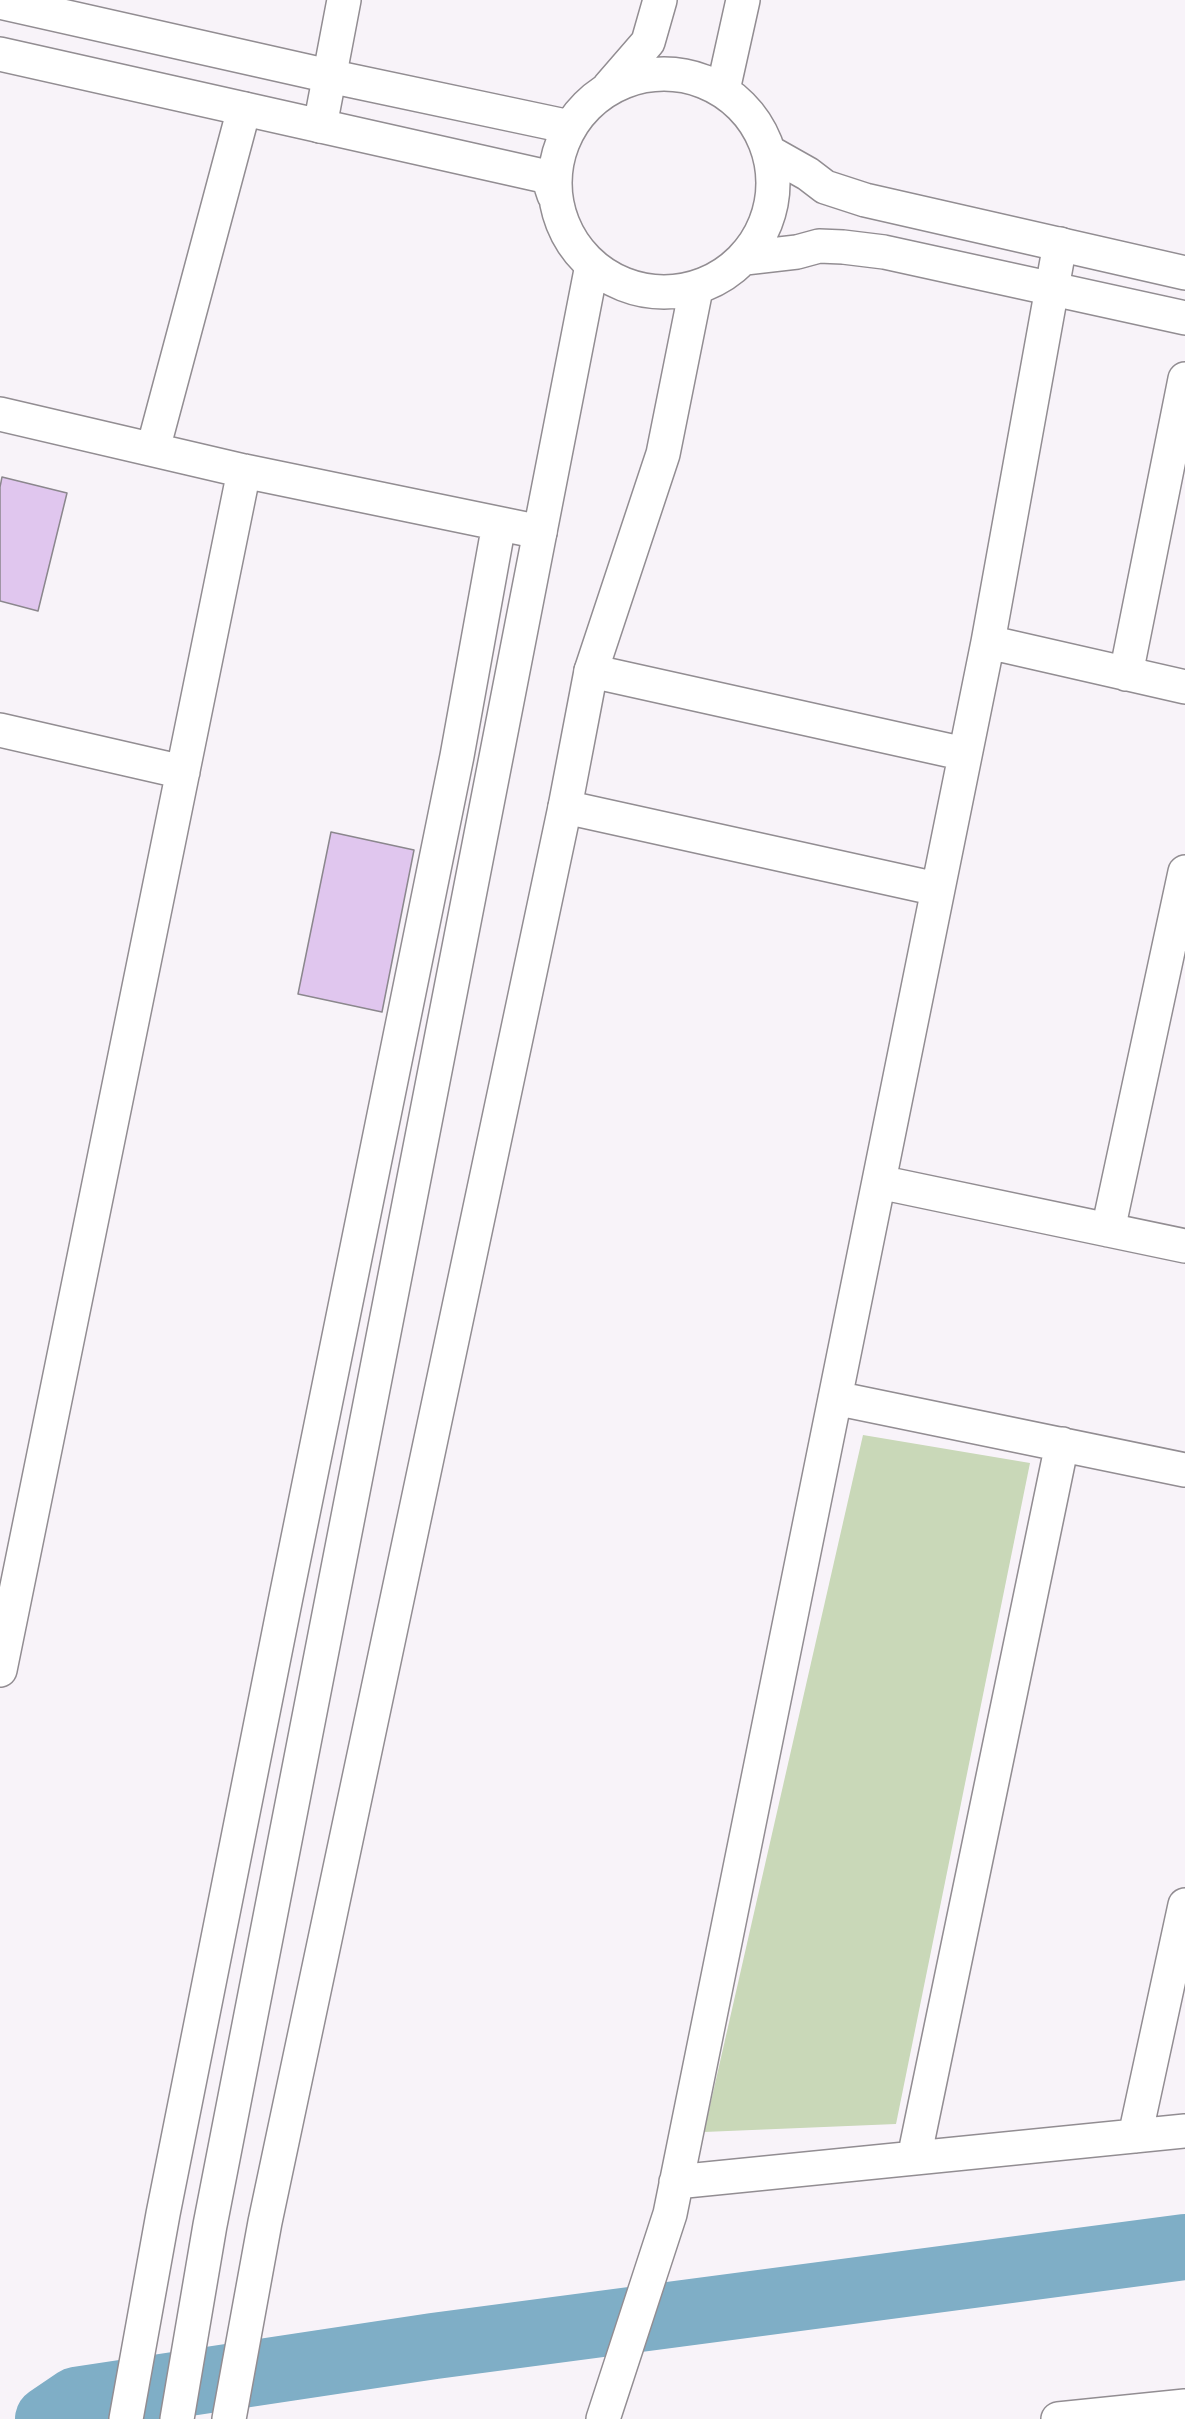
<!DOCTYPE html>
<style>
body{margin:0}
canvas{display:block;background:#f8f3f9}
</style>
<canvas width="1185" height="2419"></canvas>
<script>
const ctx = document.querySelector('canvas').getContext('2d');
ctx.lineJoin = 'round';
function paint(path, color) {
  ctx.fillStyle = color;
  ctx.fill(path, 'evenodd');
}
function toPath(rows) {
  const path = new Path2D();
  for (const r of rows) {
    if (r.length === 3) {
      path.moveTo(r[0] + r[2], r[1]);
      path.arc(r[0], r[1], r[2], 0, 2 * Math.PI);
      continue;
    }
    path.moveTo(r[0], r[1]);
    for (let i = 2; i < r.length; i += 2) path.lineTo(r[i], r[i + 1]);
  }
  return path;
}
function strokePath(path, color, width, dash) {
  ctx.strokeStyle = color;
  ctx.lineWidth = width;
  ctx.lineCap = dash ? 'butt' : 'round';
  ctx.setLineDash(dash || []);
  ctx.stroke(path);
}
const green = toPath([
 [863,1435,1030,1463,896,2124,704,2132]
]);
const river = toPath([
 [48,2419,76,2400,434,2346,1185,2247]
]);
const building = toPath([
 [2,477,67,493,38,611,0,601,0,487,2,477],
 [331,832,414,850,382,1012,298,994,331,832]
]);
const street = toPath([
 [320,126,344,0],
 [0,414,244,471,540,532],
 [153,449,244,109],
 [988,642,1185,687],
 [591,671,965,754],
 [1126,674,1185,379],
 [0,730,183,772],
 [565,807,937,889],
 [879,1182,1185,1246],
 [1108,1230,1185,872],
 [835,1398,1185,1470],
 [0,1670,244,471],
 [1135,2136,1185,1905],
 [914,2158,1062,1444],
 [676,2182,1185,2131],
 [126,2419,163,2214,286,1597,457,756,499,524],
 [603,2419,670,2214,988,642,1060,244],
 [1058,2419,1185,2406]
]);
const secondary = toPath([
 [0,2,329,76,570,127],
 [0,54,548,177,554,195],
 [664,183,109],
 [609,87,648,42,660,0],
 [723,90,743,0],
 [769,152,808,174,825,187,865,200,1185,273],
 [745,258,797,252,819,246,843,247,884,252,1185,318],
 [177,2419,210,2225,592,265],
 [229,2419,265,2222,565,807,591,671,663,454,696,289]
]);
paint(green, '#c9d8b8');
strokePath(river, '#7faec6', 66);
paint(building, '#e0c6ee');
strokePath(building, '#8b878d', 1.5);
strokePath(street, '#928d92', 36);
strokePath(secondary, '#928d92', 36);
strokePath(street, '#fff', 33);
strokePath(secondary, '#fff', 33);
</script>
